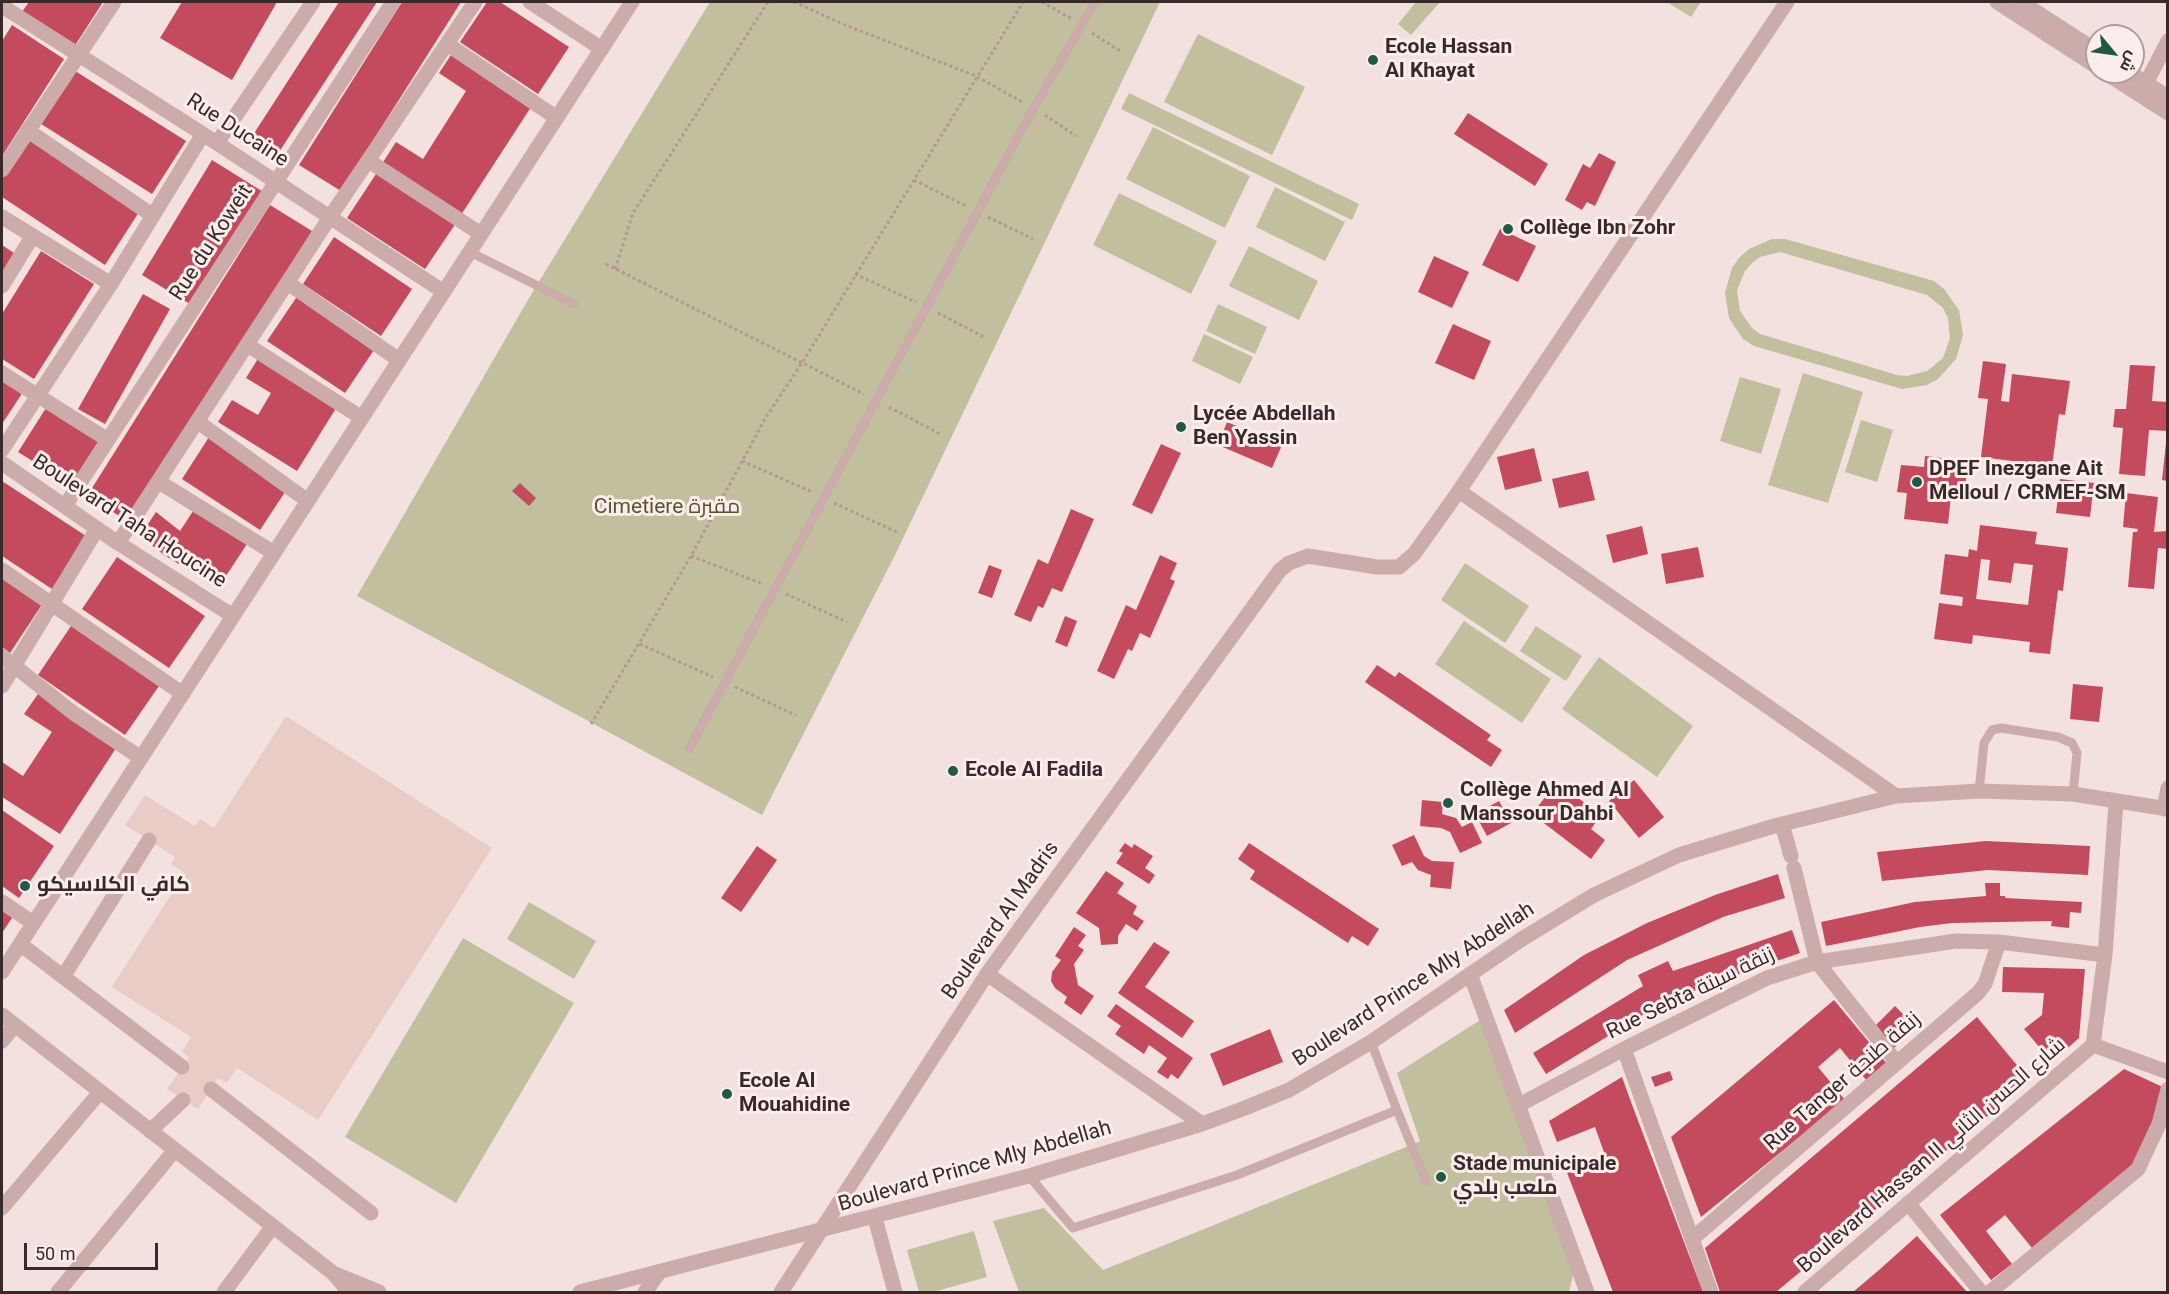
<!DOCTYPE html>
<meta charset="utf-8">
<style>
body{margin:0}
#map{position:relative;width:2169px;height:1294px;overflow:hidden;background:#f2e1df;font-family:Roboto,Cairo,sans-serif}
canvas{display:block}
.frame{position:absolute;inset:0;border:3px solid #382a2b;pointer-events:none}
.north{position:absolute;left:2085px;top:24px;width:60px;height:60px;box-sizing:border-box;background:#faedeb;border:2px solid #ac9f9e;border-radius:50%;rotate:119deg;font-size:16px;font-weight:700;line-height:24px;text-align:center;color:#382a2b}
.north::after{content:'';display:block;margin:auto;width:21px;height:27px;background:#205946;clip-path:polygon(50% 0,100% 100%,50% 72%,0 100%)}
.scale{position:absolute;left:24px;top:1243px;width:134px;height:27px;box-sizing:border-box;border:3px solid #382a2b;border-top:0;padding-left:8px;font-size:18px;line-height:21px;white-space:nowrap;color:#382a2b;-webkit-text-stroke:4px #faedeb;paint-order:stroke}
</style>
<div id="map">
<canvas width="2169" height="1294"></canvas>
<div class="frame"></div>
<div class="north">ش</div>
<div class="scale">50 m</div>
</div>
<script>
const ctx = document.querySelector('canvas').getContext('2d');
ctx.lineJoin = 'round';
function paint(path, color) {
  ctx.fillStyle = color;
  ctx.fill(path, 'evenodd');
}
function toPath(rows) {
  const path = new Path2D();
  for (const r of rows) {
    path.moveTo(r[0], r[1]);
    for (let i = 2; i < r.length; i += 2) path.lineTo(r[i], r[i + 1]);
  }
  return path;
}
function strokePath(path, color, width, dash) {
  ctx.strokeStyle = color;
  ctx.lineWidth = width;
  ctx.lineCap = dash ? 'butt' : 'round';
  ctx.setLineDash(dash || []);
  ctx.stroke(path);
}
function drawText(font, color, halo, rows, align = 'center') {
  ctx.font = font + ' Roboto,Cairo,sans-serif';
  ctx.lineWidth = 6;
  ctx.setLineDash([]);
  ctx.textBaseline = 'middle';
  ctx.strokeStyle = halo;
  ctx.fillStyle = color;
  for (const [text, x, y, turn = 0] of rows) {
    ctx.save();
    ctx.translate(x, y);
    ctx.rotate((+turn || 0) * Math.PI / 180);
    ctx.textAlign = isNaN(turn) ? turn : align;
    if (halo) ctx.strokeText(text, 0, 0);
    ctx.fillText(text, 0, 0);
    ctx.restore();
  }
}
const green = toPath([
 [710,2,1160,2,894,557,762,815,357,596,532,293],
 [1416,2,1440,2,1411,35,1398,24],
 [1667,2,1701,2,1691,17],
 [1198,34,1305,87,1272,155,1164,102],
 [1129,93,1359,204,1352,220,1121,109],
 [1153,127,1250,176,1225,228,1126,179],
 [1275,187,1345,222,1325,261,1256,227],
 [1119,193,1217,241,1191,294,1093,245],
 [1772,239,1785,239,1934,281,1944,289,1959,310,1963,335,1956,359,1938,379,1927,385,1902,389,1754,346,1743,339,1729,318,1725,293,1732,268,1739,258,1749,249],
 [1780,252,1927,295,1943,308,1948,318,1950,338,1943,358,1927,371,1907,376,1897,375,1760,334,1752,328,1740,311,1737,290,1745,271,1752,263,1760,257],
 [1249,246,1318,281,1299,320,1229,286],
 [1218,304,1267,327,1255,354,1206,331],
 [1204,334,1253,357,1240,384,1192,361],
 [1803,373,1863,392,1828,503,1768,485],
 [1740,377,1781,389,1761,454,1720,441],
 [1861,420,1893,430,1877,482,1845,472],
 [1465,563,1529,606,1505,643,1441,600],
 [1464,621,1551,679,1522,723,1435,664],
 [1536,626,1582,656,1566,681,1520,651],
 [1599,657,1693,726,1657,777,1562,709],
 [529,902,596,941,574,979,507,939],
 [463,938,574,1003,456,1203,345,1137],
 [1488,1015,1578,1255,1569,1292,1019,1292,993,1221,1044,1208,1103,1270,1411,1145,1420,1141,1397,1073],
 [974,1231,987,1277,933,1292,919,1292,907,1250]
]);
const plaza = toPath([
 [286,716,492,848,318,1120,237,1068,227,1083,218,1078,198,1109,167,1089,189,1057,182,1052,191,1037,112,987,185,873,171,864,175,857,125,825,145,795,195,826,200,819,214,828]
]);
const building = toPath([
 [29,2,103,2,74,47,21,13],
 [182,2,277,2,232,80,160,38],
 [339,2,377,2,277,155,251,138],
 [402,2,461,2,341,191,299,165],
 [487,2,500,2,569,47,538,94,460,42],
 [12,25,64,59,2,156,2,41],
 [453,52,533,104,459,218,380,167,396,142,423,159,466,91,439,73],
 [72,69,186,141,152,194,38,122],
 [1468,113,1548,164,1535,186,1454,134],
 [27,139,139,212,105,265,2,197,2,179],
 [1599,153,1616,162,1595,206,1587,202,1582,210,1565,200,1583,164,1590,168],
 [212,160,265,193,195,307,142,275],
 [378,171,456,223,425,269,347,218],
 [270,205,312,231,129,522,87,496],
 [1500,229,1536,246,1518,282,1482,265],
 [334,237,412,289,381,336,303,284],
 [2,245,14,253,2,273],
 [41,251,94,284,34,379,2,359,2,314],
 [1434,256,1469,272,1452,308,1418,292],
 [143,294,170,309,105,424,78,409],
 [298,295,376,347,345,393,267,341],
 [1453,324,1491,341,1474,380,1435,363],
 [259,357,338,405,297,471,218,422,232,400,258,415,271,393,246,378],
 [1983,361,2006,364,2001,401,2009,402,2012,374,2070,381,2065,415,2059,414,2052,466,1981,457,1988,399,1978,398],
 [2130,365,2155,366,2152,401,2168,402,2168,431,2149,430,2145,476,2119,474,2123,428,2113,427,2115,409,2126,409],
 [2,377,23,392,2,424],
 [46,408,99,441,71,485,18,452],
 [1227,422,1282,445,1272,468,1218,445],
 [209,437,287,489,260,530,182,479],
 [2166,443,2168,443,2168,481,2162,480],
 [1161,444,1181,453,1152,514,1132,505],
 [1534,448,1542,481,1505,490,1497,457],
 [1925,456,1968,461,1965,488,1952,487,1948,524,1904,519,1907,493,1897,492,1901,465,1924,467],
 [1588,471,1595,500,1559,508,1552,479],
 [2060,479,2094,483,2090,517,2056,513],
 [2,481,86,536,52,589,2,556],
 [520,483,536,498,529,506,512,491],
 [2126,493,2158,497,2154,532,2168,531,2168,549,2158,548,2154,589,2128,587,2133,532,2137,532,2138,529,2123,527],
 [195,508,249,541,218,588,164,555,140,536,156,512,180,531],
 [1071,509,1094,519,1062,592,1052,588,1043,608,1038,606,1031,622,1014,615,1038,559,1048,564],
 [1980,525,2037,532,2035,544,2068,548,2063,591,2058,590,2050,654,2029,652,2030,642,1973,635,1972,644,1934,639,1939,603,1962,606,1963,597,1940,594,1945,554,1968,557,1969,549,1977,551],
 [1981,559,1990,560,1988,580,2011,583,2014,563,2033,565,2028,605,1976,599],
 [1642,526,1648,554,1613,563,1606,535],
 [1698,547,1704,577,1666,584,1661,554],
 [1160,555,1177,563,1170,579,1175,581,1150,638,1140,633,1132,651,1128,649,1114,679,1097,671,1126,605,1136,610],
 [117,557,205,616,169,668,82,609],
 [989,565,1002,570,992,598,978,593],
 [2,572,45,600,10,653,2,647],
 [1065,616,1077,621,1067,647,1055,642],
 [73,623,161,683,125,735,38,675],
 [1377,665,1395,677,1399,672,1491,735,1487,740,1502,750,1491,767,1365,682],
 [2073,684,2103,687,2099,722,2070,719],
 [38,694,118,745,60,834,2,797,2,762,23,776,52,732,24,714],
 [1634,780,1664,817,1639,838,1609,801],
 [1557,782,1601,815,1591,829,1605,840,1591,859,1532,814],
 [1422,800,1443,802,1442,814,1456,818,1462,827,1472,822,1482,843,1460,853,1450,832,1441,828,1420,826],
 [1499,801,1511,823,1487,836,1475,814],
 [2,810,54,846,19,898,2,886],
 [1414,835,1424,856,1432,861,1454,862,1451,889,1430,887,1431,875,1418,870,1412,862,1402,866,1392,845],
 [1986,841,2090,846,2088,875,1988,870,1882,881,1877,852],
 [1125,843,1132,848,1134,844,1153,856,1145,868,1155,875,1149,884,1116,863,1123,853,1119,851],
 [1249,843,1379,929,1368,946,1352,936,1348,943,1250,879,1255,871,1238,859],
 [757,846,777,860,741,912,721,898],
 [1106,871,1124,883,1117,893,1137,906,1133,914,1144,921,1137,931,1126,924,1118,936,1118,944,1101,945,1099,928,1076,913],
 [1778,874,1785,898,1723,917,1627,960,1515,1033,1504,1010,1584,955,1647,923,1715,895],
 [1985,883,2000,883,2000,896,2005,896,2005,898,2082,902,2081,913,2070,912,2069,928,2051,926,2052,921,1952,923,1920,927,1826,946,1821,922,1915,902,1986,896],
 [2,907,14,915,2,933],
 [1074,927,1086,935,1078,946,1084,950,1074,964,1078,985,1094,996,1081,1015,1064,1003,1067,997,1055,988,1051,981,1052,972,1061,960,1055,956],
 [1792,930,1800,953,1713,983,1654,1008,1546,1074,1533,1053,1643,986,1638,975,1668,961,1673,971],
 [1154,942,1170,952,1145,987,1194,1021,1182,1038,1118,993],
 [2003,967,2085,969,2079,1038,2052,1062,2024,1029,2042,1015,2044,993,2002,992],
 [1834,1000,1887,1064,1867,1081,1840,1048,1818,1067,1845,1100,1701,1217,1671,1137],
 [1116,1004,1193,1058,1178,1079,1171,1074,1168,1079,1157,1072,1167,1058,1149,1045,1144,1054,1115,1034,1121,1026,1107,1016],
 [1895,1006,1915,1026,1894,1048,1874,1027],
 [1977,1017,2030,1081,1776,1292,1720,1292,1705,1248],
 [1270,1029,1283,1062,1223,1086,1210,1054],
 [2124,1069,2167,1089,2138,1163,2032,1248,2005,1215,1986,1231,2012,1264,1991,1280,1940,1215],
 [1670,1071,1673,1080,1655,1087,1651,1077],
 [1622,1077,1631,1102,1703,1292,1613,1292,1566,1170,1605,1155,1595,1127,1557,1142,1549,1121],
 [1917,1236,1967,1292,1853,1292,1879,1270]
]);
const path = toPath([
 [794,2,845,25,976,76,1024,103],
 [1042,2,1072,19],
 [1092,33,1120,51],
 [1045,115,1076,136],
 [914,180,966,206],
 [988,217,1033,239],
 [606,264,864,394],
 [615,269,633,213,768,2],
 [855,274,916,302],
 [938,313,986,338],
 [889,407,940,434],
 [742,461,812,492],
 [834,503,897,532],
 [691,556,763,584],
 [786,594,847,622],
 [640,644,713,677],
 [735,687,796,715],
 [591,724,691,556,766,417,802,363,1023,2]
]);
const lane = toPath([
 [470,252,574,304],
 [689,749,1027,120,1095,2],
 [1979,791,1984,743,1992,730,2001,728,2058,737,2072,743,2077,753,2073,794],
 [1397,1110,1426,1181],
 [1029,1176,1073,1228,1237,1175,1397,1110,1371,1042]
]);
const street = toPath([
 [530,2,602,49],
 [1787,2,1459,491,1896,796],
 [1997,2,2097,67],
 [2021,2,2097,51],
 [5,8,203,134,444,292],
 [447,44,557,118],
 [2104,72,2168,113],
 [2129,72,2168,97],
 [2140,95,2168,41],
 [27,130,152,215],
 [217,143,313,2],
 [369,161,481,234],
 [2,170,114,2],
 [2,217,111,284],
 [288,283,399,360],
 [2,286,32,237],
 [249,346,362,418],
 [2,373,108,440],
 [198,422,308,501],
 [2,450,111,284,203,134],
 [2,463,118,543,233,616],
 [159,482,274,553],
 [65,506,393,2],
 [118,543,330,217,475,2],
 [2,570,183,694],
 [2,656,72,712,141,758],
 [2,686,97,529],
 [2164,809,2168,788],
 [1782,824,1791,856],
 [1794,868,1817,962,1897,1063],
 [2,902,33,923],
 [20,944,182,1067],
 [2,972,632,2],
 [987,974,1202,1124],
 [1470,974,1587,1292],
 [63,977,149,840],
 [2,1015,333,1273,349,1292],
 [2,1041,15,1025],
 [2093,1045,2168,1072],
 [1624,1049,1711,1292],
 [211,1089,371,1213],
 [1519,1105,1624,1049,1767,978,1817,962,1956,941,1999,942,2105,955],
 [150,1131,183,1100],
 [1908,1203,1981,1292],
 [2,1208,100,1092],
 [875,1218,895,1292],
 [1692,1239,1978,993,1985,984,1999,942],
 [335,1274,379,1292],
 [58,1292,174,1151],
 [224,1292,273,1226],
 [580,1292,1029,1176,1202,1124,1245,1108,1289,1090,1371,1042,1522,939,1594,895,1679,855,1774,826,1896,796,1979,791,2073,794,2168,809],
 [645,1292,658,1274],
 [781,1292,987,974,1280,570,1289,563,1308,556,1377,567,1399,567,1414,554,1459,491],
 [1805,1292,2093,1045,2105,955,2116,803],
 [1990,1292,2138,1169,2159,1124,2168,1089]
]);
const markers = [
 [1373,60,6,"#205946"],
 [1508,229,6,"#205946"],
 [1181,427,6,"#205946"],
 [1917,482,6,"#205946"],
 [953,771,6,"#205946"],
 [1448,803,6,"#205946"],
 [25,886,6,"#205946"],
 [727,1094,6,"#205946"],
 [1441,1177,6,"#205946"]
];
const poiNames = [
 ["Ecole Hassan",1385,48],
 ["Al Khayat",1385,72],
 ["Collège Ibn Zohr",1520,229],
 ["Lycée Abdellah",1193,415],
 ["Ben Yassin",1193,439],
 ["DPEF Inezgane Ait",1929,470],
 ["Melloul / CRMEF-SM",1929,494],
 ["Ecole Al Fadila",965,771],
 ["Collège Ahmed Al",1460,791],
 ["Manssour Dahbi",1460,815],
 ["كافي الكلاسيكو",37,886],
 ["Ecole Al",739,1082],
 ["Mouahidine",739,1106],
 ["Stade municipale",1453,1165],
 ["ملعب بلدي",1453,1189]
];
const streetNames = [
 ["Rue Ducaine",237,131,33],
 ["Rue du Koweit",212,243,-57],
 ["Boulevard Taha Houcine",129,522,33],
 ["Boulevard Al Madris",1001,921,-55],
 ["Boulevard Prince Mly Abdellah",1414,985,-33],
 ["Rue Sebta زنقة سبتة",1691,994,-26],
 ["Rue Tanger زنقة طنجة",1843,1082,-41],
 ["Boulevard Hassan II شارع الحسن الثاني",1932,1156,-41],
 ["Boulevard Prince Mly Abdellah",975,1167,-16]
];
const parkNames = [
 ["Cimetiere مقبرة",667,508]
];
paint(green, '#c1bf9e');
paint(plaza, '#eaccc6');
paint(building, '#c44b5e');
strokePath(path, '#b69594', 3, [3, 3]);
strokePath(lane, '#cbacaa', 9);
strokePath(street, '#cbacaa', 15);
for (const [x, y, r, color] of markers) {
  const dot = new Path2D();
  dot.arc(x, y, r, 0, 2 * Math.PI);
  ctx.fillStyle = color;
  ctx.fill(dot);
  strokePath(dot, '#faedeb', 2);
}
drawText('bold 21px', '#382a2b', '#faedeb', poiNames, 'left');
drawText('21px', '#382a2b', '#faedeb', streetNames);
drawText('21px', '#56552e', '#faedeb', parkNames);
</script>
